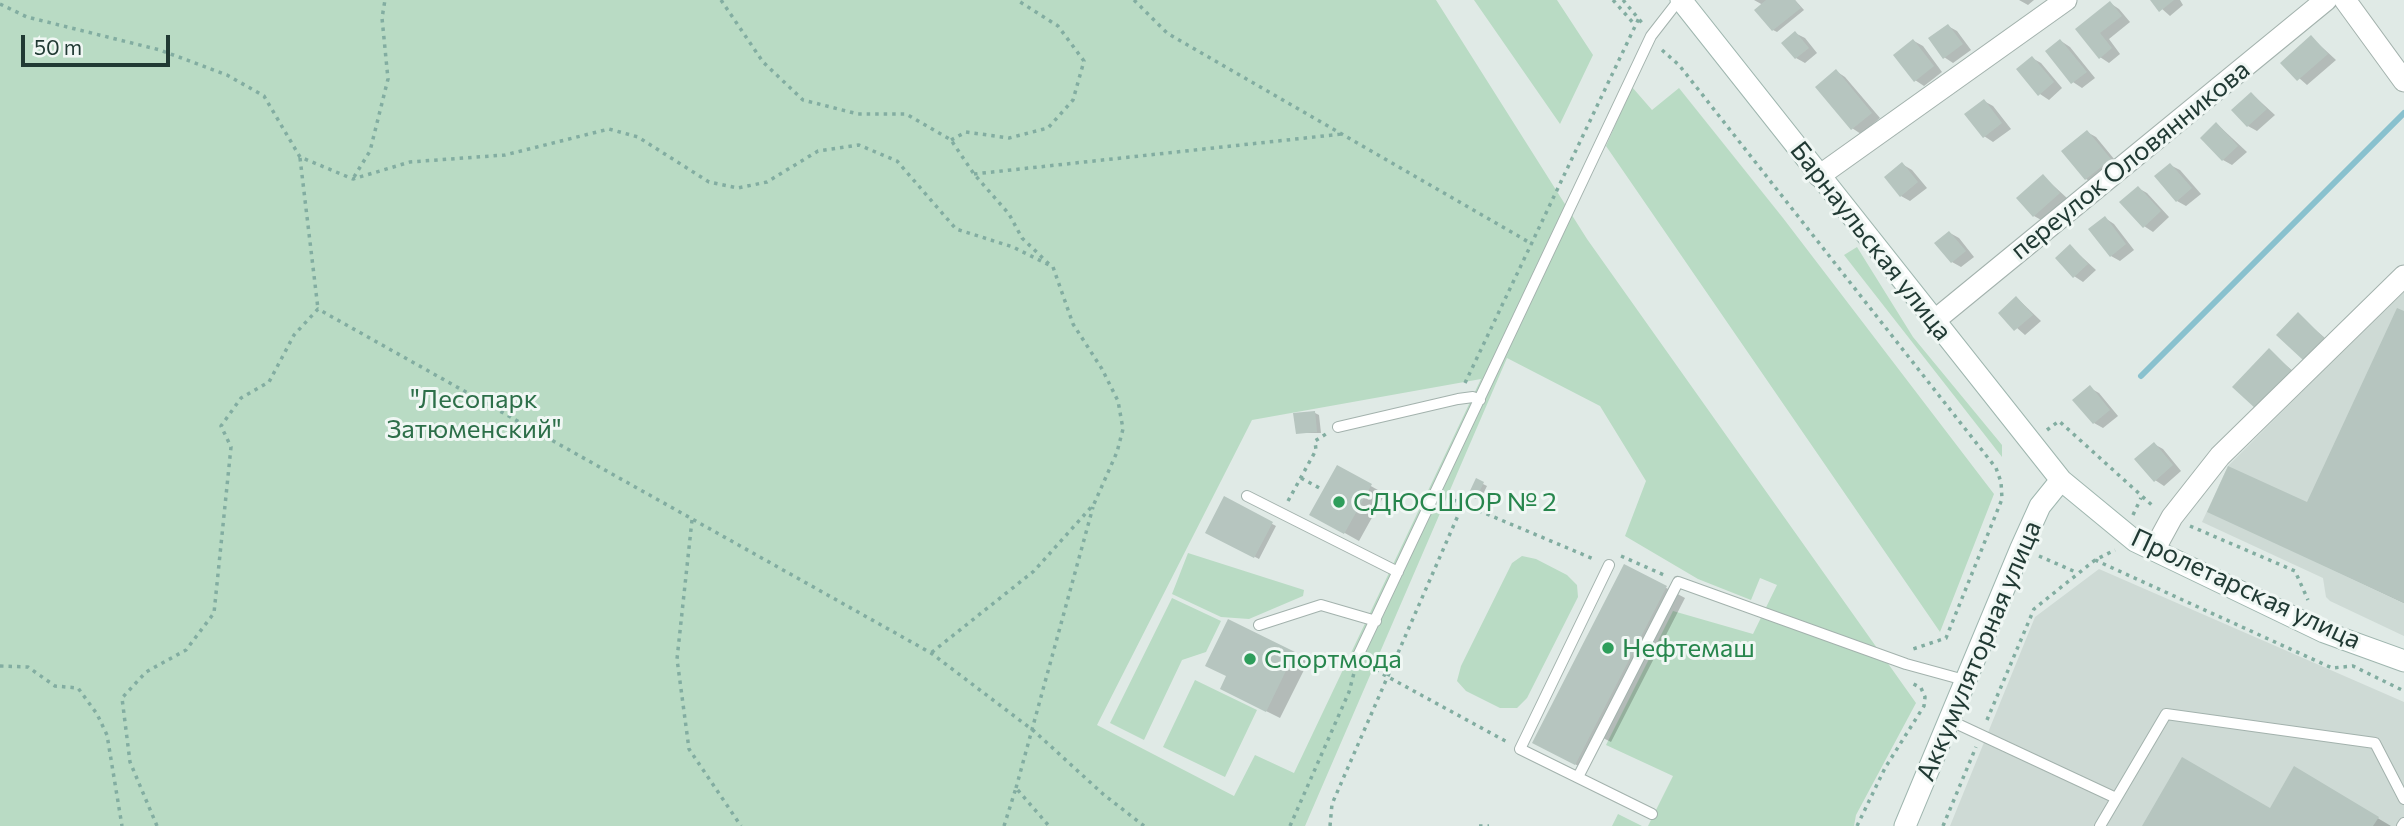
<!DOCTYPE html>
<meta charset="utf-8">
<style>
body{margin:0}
#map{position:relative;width:2404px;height:826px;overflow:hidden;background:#e0eae6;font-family:Commissioner,sans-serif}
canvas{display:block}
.scale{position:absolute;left:21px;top:35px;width:149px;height:32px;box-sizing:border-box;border:4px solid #213a34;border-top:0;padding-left:9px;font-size:21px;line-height:24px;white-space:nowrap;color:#213a34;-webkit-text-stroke:5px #f0f7f4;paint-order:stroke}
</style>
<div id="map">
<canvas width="2404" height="826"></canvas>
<div class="scale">50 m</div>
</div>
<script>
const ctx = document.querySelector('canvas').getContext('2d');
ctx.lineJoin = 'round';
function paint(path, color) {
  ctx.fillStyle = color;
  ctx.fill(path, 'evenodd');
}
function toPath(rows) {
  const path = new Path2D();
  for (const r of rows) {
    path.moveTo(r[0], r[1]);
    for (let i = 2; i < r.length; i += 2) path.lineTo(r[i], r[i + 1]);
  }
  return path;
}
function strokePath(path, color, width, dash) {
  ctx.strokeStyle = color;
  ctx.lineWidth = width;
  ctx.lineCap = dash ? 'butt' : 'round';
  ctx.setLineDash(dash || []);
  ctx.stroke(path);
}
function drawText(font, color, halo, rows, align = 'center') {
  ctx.font = font + ' Commissioner,sans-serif';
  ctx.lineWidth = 6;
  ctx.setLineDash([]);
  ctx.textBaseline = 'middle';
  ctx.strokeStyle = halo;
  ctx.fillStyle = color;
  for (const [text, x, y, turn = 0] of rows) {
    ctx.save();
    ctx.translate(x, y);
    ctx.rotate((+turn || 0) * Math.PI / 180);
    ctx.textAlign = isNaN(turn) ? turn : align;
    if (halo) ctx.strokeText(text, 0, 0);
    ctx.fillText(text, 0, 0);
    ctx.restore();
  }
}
const built = toPath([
 [2404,289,2404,636,2330,601,2326,597,2323,578,2202,522,2228,466],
 [2099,569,2404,702,2404,826,1950,826,2035,617]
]);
const green = toPath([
 [0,0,1436,0,1587,239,1916,703,1856,815,1854,826,1648,826,1673,776,1606,745,1673,611,1753,634,1777,585,1760,578,1751,600,1698,579,1625,536,1646,481,1600,406,1507,358,1305,826,0,826],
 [1481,379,1294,773,1255,755,1234,796,1097,725,1252,420],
 [1474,0,1557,0,1593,55,1560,124],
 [1632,87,1652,110,1679,88,1783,218,1994,494,1940,632,1606,146],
 [1857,247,1913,337,2002,445,2002,457,1844,255],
 [1188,553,1304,590,1303,596,1249,619,1221,617,1172,594],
 [1522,556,1536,559,1567,575,1577,585,1578,597,1527,698,1517,708,1500,708,1466,691,1457,681,1461,666,1512,563],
 [1172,598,1221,621,1206,652,1182,660,1144,740,1110,723],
 [1195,680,1257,710,1225,777,1163,747],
 [1618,814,1642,826,1612,826]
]);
const shadow = toPath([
 [1754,0,1795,0,1804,10,1777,32,1773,30,1763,5],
 [2019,0,2034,0,2028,5],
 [2152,0,2180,0,2183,5,2170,16],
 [2110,3,2119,9,2130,22,2109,39,2120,54,2109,63,2100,57,2077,29],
 [1948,26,1957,31,1971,50,1953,63,1944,57],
 [1795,33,1805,38,1817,53,1805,63,1796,58],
 [2311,37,2336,60,2307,85,2282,63],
 [1914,41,1923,46,1942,72,1924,86,1915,80],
 [2061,41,2070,47,2095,78,2082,88,2073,82],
 [2032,58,2041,63,2062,88,2049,100,2040,94],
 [1836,71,1845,77,1880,118,1861,134,1852,128],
 [2252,94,2275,115,2257,131,2248,126],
 [1984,101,1993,106,2011,129,1993,142,1984,136],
 [2217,124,2247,152,2232,165,2223,160],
 [2087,132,2096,137,2119,165,2095,184,2086,179],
 [1902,164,1912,170,1927,188,1910,201,1901,196],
 [2170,165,2180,170,2201,194,2186,206,2177,201],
 [2043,176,2068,199,2043,221,2034,216],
 [2138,188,2147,193,2169,217,2153,232,2144,226],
 [2105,218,2114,224,2134,250,2120,261,2111,256],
 [1950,233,1959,238,1974,257,1961,267,1952,262],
 [2070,246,2096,270,2083,282,2074,276],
 [2017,298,2041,321,2025,335,2000,313],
 [2404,313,2404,603,2209,511,2308,505],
 [2298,315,2332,344,2313,364,2279,335],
 [2269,351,2300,377,2266,413],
 [2090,388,2099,393,2118,416,2103,428,2094,423],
 [1315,413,1319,415,1321,433,1297,433],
 [2154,444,2163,449,2181,471,2164,486,2155,480],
 [1337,467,1385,494,1359,541,1311,514],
 [1477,481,1487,486,1480,500,1470,495],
 [1225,499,1276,526,1259,559,1207,532],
 [1625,566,1685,598,1611,742,1601,737,1584,769,1543,747],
 [1294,654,1308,662,1280,718,1236,696],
 [2295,769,2391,826,2304,826]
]);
const stream = toPath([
 [2141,376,2404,113]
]);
const building = toPath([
 [1766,0,1795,0,1801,8,1772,31,1754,10],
 [2150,0,2174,0,2159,12],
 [2110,1,2122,16,2100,33,2112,48,2099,59,2075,29],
 [1948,24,1963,44,1943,59,1928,38],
 [1795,31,1809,48,1795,59,1781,43],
 [2311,35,2328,54,2297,81,2280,63],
 [1913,39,1934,66,1914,82,1893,55],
 [2060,39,2087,72,2071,84,2045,51],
 [2032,56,2054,82,2038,96,2016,69],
 [1836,69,1872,113,1851,130,1815,87],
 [2251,92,2267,109,2247,127,2231,110],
 [1984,99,2002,123,1983,138,1964,114],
 [2216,122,2238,146,2222,161,2200,138],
 [2087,130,2111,159,2085,180,2061,151],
 [1902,162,1918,182,1900,197,1884,177],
 [2170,163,2192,188,2176,202,2154,176],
 [2043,174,2060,193,2033,217,2016,198],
 [2138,186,2161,211,2143,228,2119,202],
 [2105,216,2126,244,2110,257,2088,229],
 [1949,231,1966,251,1951,263,1934,243],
 [2070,244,2088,264,2073,278,2055,258],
 [2016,296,2033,315,2014,331,1998,313],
 [2397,308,2404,311,2404,603,2207,512,2228,466,2307,502],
 [2298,312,2324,338,2303,360,2276,335],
 [2269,348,2292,371,2256,409,2232,387],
 [2090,385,2110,410,2093,424,2072,400],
 [1315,411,1317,432,1296,434,1293,413],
 [2154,442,2173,465,2154,482,2134,459],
 [1337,465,1372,484,1344,534,1309,515],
 [1476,478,1484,482,1476,499,1468,495],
 [1224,496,1273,522,1254,558,1205,533],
 [1624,564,1667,586,1575,765,1532,743],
 [1228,619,1295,652,1266,712,1220,689,1226,676,1205,666],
 [2182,757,2270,808,2294,766,2379,817,2373,826,2142,826]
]);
const path = toPath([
 [721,0,763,62,803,100,858,114,906,114,951,140,974,174,1009,214,1022,238,1049,264],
 [1134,0,1167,33,1532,244],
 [1613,0,1635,25],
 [1623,0,1643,24],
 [0,4,27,17,160,50,227,75,264,96,300,157,353,179,410,162,505,155,609,129,638,137,709,182,738,188,767,182,818,151,859,145,897,161,956,229,1013,247,1053,267,1073,324,1102,369,1118,401,1123,429,1117,452,1094,504,1034,571,931,653],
 [1662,50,1679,65,1996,468,2001,482,2002,499,1946,638,1913,649],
 [951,140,966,132,1009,138,1048,128,1073,100,1084,61,1058,26,1017,0],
 [300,158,318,309],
 [974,174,1342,134],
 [354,177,370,151,388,79,382,18,385,0],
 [1465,383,1639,18],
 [2047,430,2059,421,2154,507],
 [1301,478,1323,490],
 [1288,501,1316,450,1315,441,1326,434],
 [1463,504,1596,560],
 [2133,515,2141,498],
 [692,520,677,659,689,749,741,826],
 [2190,526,2295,571,2308,600],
 [1621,556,1664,575],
 [2039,556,2078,573],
 [2095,560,2332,668,2353,666,2404,691],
 [0,666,28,667,55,686,78,688,97,714,107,735,122,826],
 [1368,666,1509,743],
 [1987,720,2034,609,2095,560,2115,550],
 [1016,788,1093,507],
 [157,826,130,762,122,698,146,672,186,650,214,613,231,447,221,426,241,398,269,382,294,335,318,309,931,653,1034,731,1103,794,1144,826],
 [1004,826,1016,788,1049,826],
 [1290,826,1349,692,1354,673],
 [1330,826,1332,804,1463,504,1449,498],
 [1479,826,1489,826],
 [1857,826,1885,768,1924,706,1925,697,1921,688,1910,682],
 [1943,826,1976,747]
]);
const lane = toPath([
 [1338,427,1458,399,1473,397,1480,400],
 [1247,496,1398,572],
 [1609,565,1520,749,1652,814],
 [1259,625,1321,605,1376,621],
 [1356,660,1651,36,1679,0],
 [1951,721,2116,798],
 [1578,777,1678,582,1906,664,1968,681],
 [2100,826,2166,714,2375,743,2404,799],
 [2402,826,2404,823]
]);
const street = toPath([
 [2345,0,2404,81],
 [1819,176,2066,0],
 [1934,321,2326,0],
 [2154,550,2172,517,2220,456,2404,276]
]);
const secondary = toPath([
 [1681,0,2061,480,2135,541,2324,632,2404,661],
 [1905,826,2021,548,2040,506,2061,480]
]);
const markers = [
 [1339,502,7,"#2e9e5b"],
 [1608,648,7,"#2e9e5b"],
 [1250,659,7,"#2e9e5b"]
];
const streetNames = [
 ["переулок Оловянникова",2130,160,-39],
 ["Барнаульская улица",1871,241,52],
 ["Пролетарская улица",2246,589,25],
 ["Аккумуляторная улица",1979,651,-67]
];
const parkNames = [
 ["\"Лесопарк",474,399],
 ["Затюменский\"",474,429]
];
const leisureNames = [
 ["СДЮСШОР № 2",1353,502],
 ["Нефтемаш",1622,648],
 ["Спортмода",1264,659]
];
paint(built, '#cedad5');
paint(green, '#b9dbc4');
paint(shadow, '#0003');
strokePath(stream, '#89c1ce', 6);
paint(building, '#b6c5bf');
strokePath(lane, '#a3b2ad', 12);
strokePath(street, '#a3b2ad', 23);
strokePath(secondary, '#9fb6af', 23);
strokePath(path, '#82ada1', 3.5, [3.5, 5]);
strokePath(lane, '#fff', 10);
strokePath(street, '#fff', 21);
strokePath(secondary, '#fff', 21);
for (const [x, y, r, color] of markers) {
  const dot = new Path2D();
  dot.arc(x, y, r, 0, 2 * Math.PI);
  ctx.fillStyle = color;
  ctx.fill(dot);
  strokePath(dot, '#f0f7f4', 2.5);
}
drawText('26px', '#213a34', '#f0f7f4', streetNames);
drawText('26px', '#2d6f49', '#f0f7f4', parkNames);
drawText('26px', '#27864d', '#f0f7f4', leisureNames, 'left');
</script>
